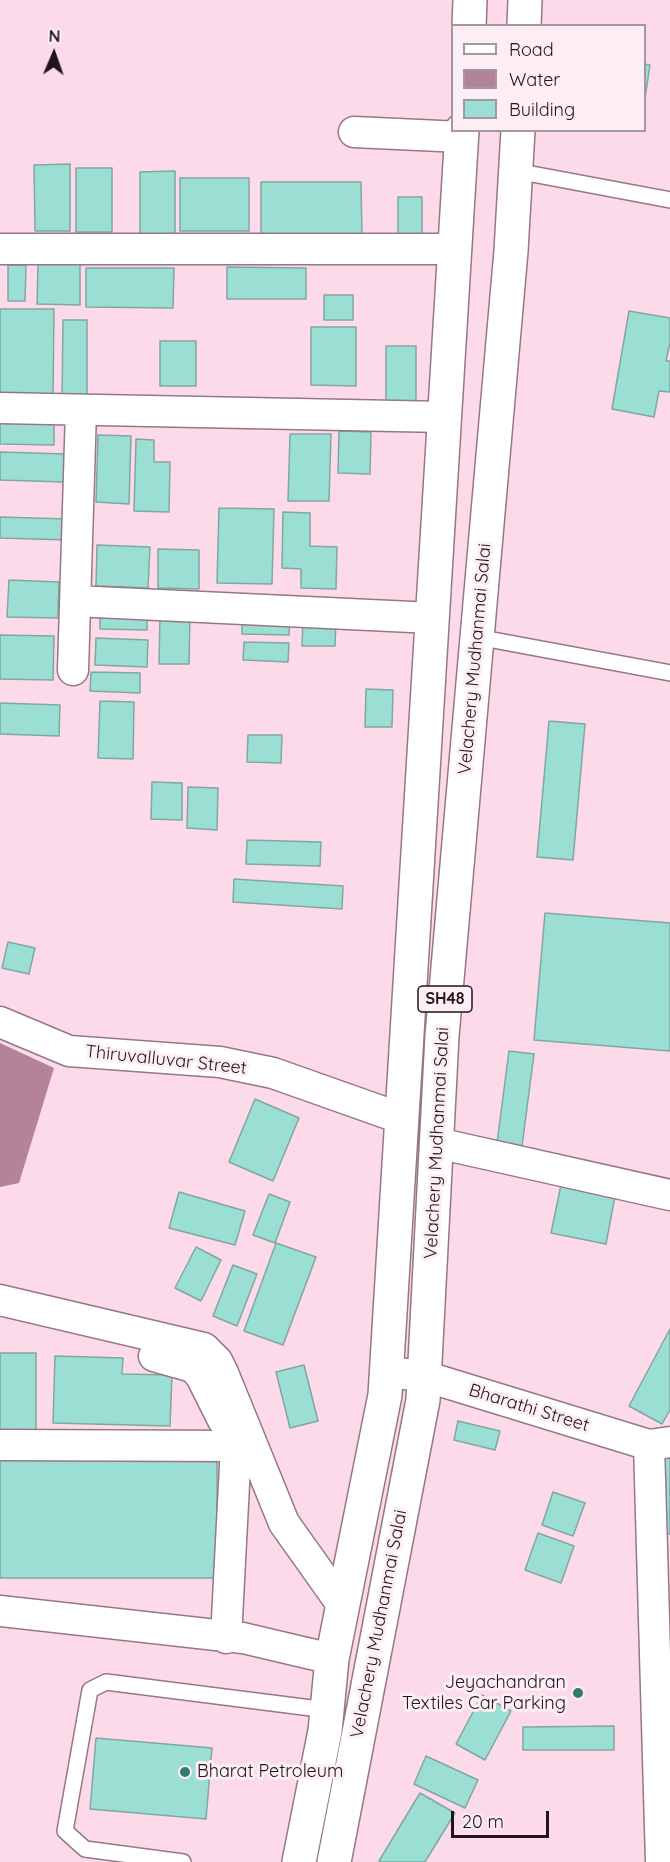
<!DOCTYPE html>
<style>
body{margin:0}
#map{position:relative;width:670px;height:1862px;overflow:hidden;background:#fcdae9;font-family:Quicksand,sans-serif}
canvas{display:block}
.legend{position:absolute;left:451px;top:24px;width:195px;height:108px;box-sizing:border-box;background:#fceef4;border:2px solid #a4979d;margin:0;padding:8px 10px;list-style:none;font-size:18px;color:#20151a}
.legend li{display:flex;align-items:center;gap:12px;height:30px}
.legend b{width:30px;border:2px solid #a4979d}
.north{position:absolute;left:24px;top:24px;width:60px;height:60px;-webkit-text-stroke:4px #fceef4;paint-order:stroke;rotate:2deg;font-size:16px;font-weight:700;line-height:24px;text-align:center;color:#20151a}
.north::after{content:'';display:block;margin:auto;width:21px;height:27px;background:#20151a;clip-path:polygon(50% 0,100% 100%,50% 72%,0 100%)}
.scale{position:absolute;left:451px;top:1811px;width:98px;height:27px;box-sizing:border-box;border:3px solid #20151a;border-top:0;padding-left:8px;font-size:18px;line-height:21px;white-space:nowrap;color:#20151a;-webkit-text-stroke:4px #fceef4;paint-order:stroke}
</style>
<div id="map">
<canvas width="670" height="1862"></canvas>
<ul class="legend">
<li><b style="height:8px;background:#fff"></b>Road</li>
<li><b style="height:16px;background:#b48299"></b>Water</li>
<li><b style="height:16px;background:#9bded3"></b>Building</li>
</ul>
<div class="north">N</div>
<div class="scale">20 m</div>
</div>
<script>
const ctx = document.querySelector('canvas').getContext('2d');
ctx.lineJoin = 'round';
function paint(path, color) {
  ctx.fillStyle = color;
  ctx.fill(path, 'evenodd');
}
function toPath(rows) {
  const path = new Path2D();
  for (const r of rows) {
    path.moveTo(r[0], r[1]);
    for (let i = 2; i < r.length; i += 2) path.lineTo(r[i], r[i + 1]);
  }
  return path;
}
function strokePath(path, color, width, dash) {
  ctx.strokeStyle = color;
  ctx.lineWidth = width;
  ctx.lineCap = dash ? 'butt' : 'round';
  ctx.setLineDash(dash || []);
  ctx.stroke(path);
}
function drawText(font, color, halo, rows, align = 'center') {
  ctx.font = font + ' Quicksand,sans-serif';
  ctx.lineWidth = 6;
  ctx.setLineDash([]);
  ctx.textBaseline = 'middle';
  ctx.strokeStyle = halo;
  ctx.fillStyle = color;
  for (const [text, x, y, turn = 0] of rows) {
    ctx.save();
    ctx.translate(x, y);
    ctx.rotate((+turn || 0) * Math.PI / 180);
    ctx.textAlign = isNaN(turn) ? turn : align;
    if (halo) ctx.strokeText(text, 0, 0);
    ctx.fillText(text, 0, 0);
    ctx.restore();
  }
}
const water = toPath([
 [0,1043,54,1068,19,1183,0,1187]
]);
const building = toPath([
 [644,64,650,65,644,105,644,64],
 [70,164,70,231,35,231,34,165,70,164],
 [76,168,112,168,112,232,76,232,76,168],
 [175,171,175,238,140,238,140,172,175,171],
 [180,178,249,178,249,231,180,231,180,178],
 [261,182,361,182,362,237,261,236,261,182],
 [398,197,422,197,422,237,398,236,398,197],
 [38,264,80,264,80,305,37,304,38,264],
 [8,265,26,265,25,301,8,301,8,265],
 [227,267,306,268,306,299,227,299,227,267],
 [86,268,174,268,173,308,86,307,86,268],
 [324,295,353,295,353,320,324,320,324,295],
 [0,309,54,309,53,399,0,399,0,309],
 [629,311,670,318,670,343,666,361,670,361,670,392,659,391,654,417,612,409,629,311],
 [63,320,87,320,87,400,62,400,63,320],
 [311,327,356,327,356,386,311,385,311,327],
 [160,341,196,341,196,386,160,386,160,341],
 [386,346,416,346,416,407,386,406,386,346],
 [0,420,54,422,54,445,0,444,0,420],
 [339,431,371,432,370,474,338,473,339,431],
 [290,434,331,434,329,501,288,501,290,434],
 [98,435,131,436,129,504,96,502,98,435],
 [136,439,154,440,154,462,170,462,169,512,134,511,136,439],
 [0,452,65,454,64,482,0,480,0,452],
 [219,508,274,509,272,584,217,583,219,508],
 [283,512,310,513,310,546,337,547,336,589,301,588,301,569,282,568,283,512],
 [0,517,68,519,68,540,0,538,0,517],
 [97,545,150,547,148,588,96,586,97,545],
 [158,549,199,550,199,589,158,588,158,549],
 [9,580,59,582,58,618,7,617,9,580],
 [100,613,147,614,147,630,100,629,100,613],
 [160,614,190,615,189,664,159,664,160,614],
 [242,617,290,618,289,635,242,634,242,617],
 [303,620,336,620,335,646,302,646,303,620],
 [0,635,54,636,53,680,0,679,0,635],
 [96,638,148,640,147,667,95,665,96,638],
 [244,642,289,643,288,662,243,660,244,642],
 [91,672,140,673,140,693,90,691,91,672],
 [366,689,393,690,392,727,365,727,366,689],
 [100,701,134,702,133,759,98,758,100,701],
 [0,703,60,705,59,736,0,734,0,703],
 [549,721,585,724,573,860,537,857,549,721],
 [248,735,282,735,281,763,247,762,248,735],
 [152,782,182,783,182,820,151,819,152,782],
 [188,787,218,788,217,830,187,828,188,787],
 [247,840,321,842,320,866,246,864,247,840],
 [234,879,343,886,342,909,233,902,234,879],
 [545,913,670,923,670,1051,534,1040,545,913],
 [8,942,35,948,29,974,2,968,8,942],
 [509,1051,534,1054,522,1146,497,1143,509,1051],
 [255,1099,299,1118,273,1181,229,1162,255,1099],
 [561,1185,615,1196,606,1244,551,1233,561,1185],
 [179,1192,245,1211,235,1245,169,1228,179,1192],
 [269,1194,290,1202,275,1243,253,1235,269,1194],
 [276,1243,316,1257,283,1345,244,1331,276,1243],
 [196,1247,221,1260,201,1301,175,1288,196,1247],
 [233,1265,257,1274,237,1326,213,1316,233,1265],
 [670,1329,670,1410,662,1424,629,1406,670,1329],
 [0,1353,36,1353,36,1431,0,1431,0,1353],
 [55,1356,123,1358,122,1374,172,1375,170,1426,53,1423,55,1356],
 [304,1365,318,1421,290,1428,276,1372,304,1365],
 [458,1421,500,1431,495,1450,454,1440,458,1421],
 [217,1450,217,1578,0,1578,0,1451,217,1450],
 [670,1453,670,1534,661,1534,658,1454,670,1453],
 [553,1492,585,1503,573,1536,542,1525,553,1492],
 [538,1533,574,1546,561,1583,525,1570,538,1533],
 [482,1695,511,1711,485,1760,456,1744,482,1695],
 [614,1726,614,1750,523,1750,523,1727,614,1726],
 [96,1738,212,1748,206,1819,90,1809,96,1738],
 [426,1756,478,1780,465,1808,414,1784,426,1756],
 [420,1793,455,1813,425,1862,382,1862,379,1861,420,1793]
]);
const service = toPath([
 [516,171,670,200],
 [477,637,670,673],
 [183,1862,85,1849,65,1831,90,1690,106,1682,327,1710]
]);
const minor = toPath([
 [354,132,462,137],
 [0,249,456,249],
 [0,408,445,417],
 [75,601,433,618],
 [73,670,81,410],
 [0,1022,69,1051,220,1062,273,1073,403,1119],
 [437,1143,670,1195],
 [0,1300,204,1348,217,1361,223,1373,284,1523,343,1606],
 [154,1356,193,1367,201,1376,223,1420],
 [387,1372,424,1376,649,1445,670,1442],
 [0,1445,236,1446,226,1638],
 [649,1445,661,1862],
 [0,1611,243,1638,332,1659]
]);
const primary = toPath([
 [469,26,470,0],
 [524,26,525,0],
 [299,1862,325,1731,332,1659,385,1395,462,130],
 [334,1862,423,1400,442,1036,511,251,518,130]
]);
const markers = [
 [578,1693,6,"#337a71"],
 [185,1772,6,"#337a71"]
];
const shields = [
 [445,999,54]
];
const shieldNames = [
 ["SH48",445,999]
];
const streetNames = [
 ["Velachery Mudhanmai Salai",475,659,-85],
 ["Thiruvalluvar Street",166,1060,6],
 ["Velachery Mudhanmai Salai",437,1143,-87],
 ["Bharathi Street",529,1408,17],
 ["Velachery Mudhanmai Salai",379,1624,-79]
];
const poiNames = [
 ["Jeyachandran",566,1683],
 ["Textiles Car Parking",566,1704],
 ["Bharat Petroleum",197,1772,"left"]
];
paint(water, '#b48299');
paint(building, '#9bded3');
strokePath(building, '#81a7a1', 1.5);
strokePath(service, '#967785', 18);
strokePath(minor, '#967785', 33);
strokePath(primary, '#967785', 36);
strokePath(service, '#fff', 15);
strokePath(minor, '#fff', 30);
strokePath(primary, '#fff', 33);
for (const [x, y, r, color] of markers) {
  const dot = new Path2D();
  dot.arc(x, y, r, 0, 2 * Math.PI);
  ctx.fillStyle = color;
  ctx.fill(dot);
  strokePath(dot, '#fceef4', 2);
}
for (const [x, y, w] of shields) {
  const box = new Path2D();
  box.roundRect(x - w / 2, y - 13, w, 26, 4.5);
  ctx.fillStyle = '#fceef4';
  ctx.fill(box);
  strokePath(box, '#20151a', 1.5);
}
drawText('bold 16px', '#20151a', null, shieldNames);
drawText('18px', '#20151a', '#fceef4', streetNames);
drawText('18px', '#20151a', '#fceef4', poiNames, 'right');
</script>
